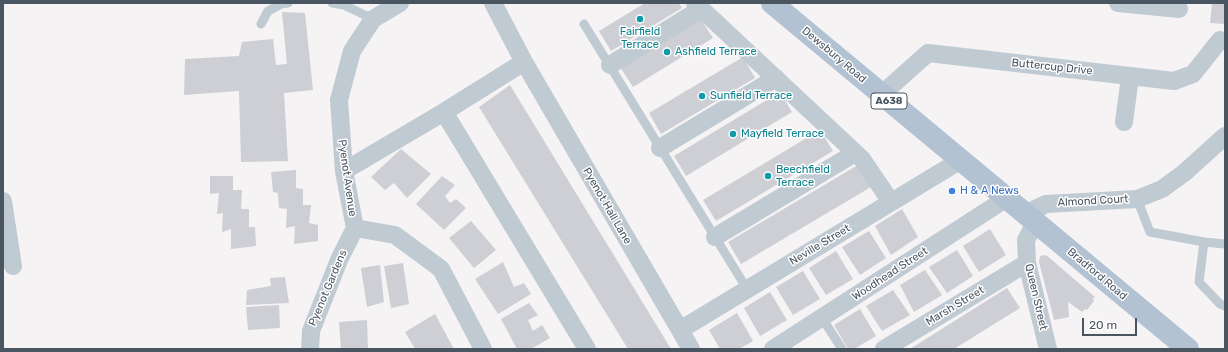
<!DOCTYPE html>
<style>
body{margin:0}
#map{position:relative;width:1228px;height:352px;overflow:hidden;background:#f5f3f3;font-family:Rubik,sans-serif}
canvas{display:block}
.frame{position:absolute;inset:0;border:4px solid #495662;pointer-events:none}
.scale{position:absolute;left:1082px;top:318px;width:55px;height:18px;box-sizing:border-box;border:2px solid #495662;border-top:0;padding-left:5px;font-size:12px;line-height:14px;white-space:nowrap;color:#495662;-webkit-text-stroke:3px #fff;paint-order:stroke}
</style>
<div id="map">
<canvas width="1228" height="352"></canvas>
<div class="frame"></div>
<div class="scale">20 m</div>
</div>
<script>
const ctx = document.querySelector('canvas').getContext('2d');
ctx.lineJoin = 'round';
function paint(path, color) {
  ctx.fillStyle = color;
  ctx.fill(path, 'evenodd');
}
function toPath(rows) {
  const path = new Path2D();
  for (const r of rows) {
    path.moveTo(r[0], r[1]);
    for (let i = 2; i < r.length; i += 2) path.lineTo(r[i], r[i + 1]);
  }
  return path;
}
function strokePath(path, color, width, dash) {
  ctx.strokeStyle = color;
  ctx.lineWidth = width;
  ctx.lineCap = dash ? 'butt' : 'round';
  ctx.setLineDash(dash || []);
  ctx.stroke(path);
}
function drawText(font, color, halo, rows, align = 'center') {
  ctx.font = font + ' Rubik,sans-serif';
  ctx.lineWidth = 3;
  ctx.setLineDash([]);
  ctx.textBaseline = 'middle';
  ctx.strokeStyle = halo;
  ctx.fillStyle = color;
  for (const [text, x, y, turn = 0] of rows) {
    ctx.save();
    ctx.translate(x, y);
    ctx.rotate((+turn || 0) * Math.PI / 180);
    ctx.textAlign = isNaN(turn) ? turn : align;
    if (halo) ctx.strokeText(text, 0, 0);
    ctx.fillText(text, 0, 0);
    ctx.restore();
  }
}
const building = toPath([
 [645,3,679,3,682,8,611,51,599,31],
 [1212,3,1225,3,1225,24,1210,23],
 [282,12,305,13,313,90,284,93,288,161,241,162,239,91,184,95,185,59,239,56,242,42,273,39,276,65,287,64],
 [700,18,713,38,633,87,620,67],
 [743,57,755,78,661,134,649,113],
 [510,85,671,349,628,349,479,107],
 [780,92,792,112,686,176,674,156],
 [820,130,833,151,716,221,703,200],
 [401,149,431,174,407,198,394,183,385,190,371,177],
 [858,165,871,187,741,264,728,242],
 [296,170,296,188,303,189,303,205,311,205,309,223,318,225,318,241,294,244,295,226,286,228,287,209,279,208,278,193,273,192,271,172],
 [210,176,233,176,233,190,242,190,241,209,249,209,249,227,255,227,256,246,231,249,231,229,222,232,223,213,217,214,219,193,210,194],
 [442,176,455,185,445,196,450,203,456,199,466,208,444,230,416,204],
 [902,209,918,237,891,255,875,226],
 [471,221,496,250,474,268,449,238],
 [990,229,1006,255,979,272,963,246],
 [869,231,886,258,860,275,842,247],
 [957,250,973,276,947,293,929,267],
 [836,251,853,279,826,295,809,268],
 [1046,255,1095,297,1093,299,1094,301,1087,310,1085,309,1082,312,1068,302,1069,317,1054,320,1039,262,1040,256],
 [503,262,514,287,524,283,531,294,498,314,475,279],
 [403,263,409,304,391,308,384,266],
 [380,265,384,302,367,307,361,268],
 [925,270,942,295,914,312,900,285],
 [803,271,820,299,793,315,776,287],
 [285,277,289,303,246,305,247,290,271,286,270,278],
 [1007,288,1020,308,954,349,910,349],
 [893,290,910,315,882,331,866,306],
 [770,292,787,320,760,336,744,308],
 [529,303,538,315,528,320,533,331,542,325,550,338,531,349,517,349,501,319],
 [279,305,280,328,248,330,246,307],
 [860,309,876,336,854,349,848,349,834,325],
 [737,313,753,341,739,349,720,349,709,330],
 [435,314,454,349,415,349,405,332],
 [367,320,368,349,341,349,339,322]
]);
const service = toPath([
 [332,3,344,5,373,19],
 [261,24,268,11,281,4,288,3],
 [584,24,747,289],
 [1137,199,1150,232,1204,242,1199,282,1220,304,1225,306],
 [1204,242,1225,244],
 [822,318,842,349]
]);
const minor = toPath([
 [400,3,373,19,352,51,339,100,344,171,355,228,395,235,441,269,483,349],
 [493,3,524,62,691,349],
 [695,3,862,159,891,202],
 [1118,3,1179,9],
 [610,65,701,9],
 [882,94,928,53,1174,81,1193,74,1220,40],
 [444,112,587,349],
 [1124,122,1130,77],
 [660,148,776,78],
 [344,171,444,112,524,62],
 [3,201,13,266],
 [1025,214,1046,204,1137,199,1162,189,1184,173,1225,136],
 [1035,223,1026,240,1027,263,1048,349],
 [715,237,855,153],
 [680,330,961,160],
 [310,349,311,331,339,260,355,228],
 [773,349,1007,198],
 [884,349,1027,263]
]);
const primary = toPath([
 [772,3,1188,349]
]);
const markers = [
 [640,19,4,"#0f9aa8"],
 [667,52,4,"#0f9aa8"],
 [702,96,4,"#0f9aa8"],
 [733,134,4,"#0f9aa8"],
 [768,176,4,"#0f9aa8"],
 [952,191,4,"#3f7fe0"]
];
const shields = [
 [889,101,36]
];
const shieldNames = [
 ["A638",889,101]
];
const cultureNames = [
 ["Fairfield",640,32,"center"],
 ["Terrace",640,45,"center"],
 ["Ashfield Terrace",675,52],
 ["Sunfield Terrace",710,96],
 ["Mayfield Terrace",741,134],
 ["Beechfield",776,170],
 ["Terrace",776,183]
];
const streetNames = [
 ["Dewsbury Road",834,55,40],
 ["Buttercup Drive",1052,67,6],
 ["Pyenot Avenue",347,178,82],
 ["Almond Court",1093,201,-3],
 ["Pyenot Hall Lane",607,206,60],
 ["Neville Street",820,245,-31],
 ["Woodhead Street",890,274,-33],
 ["Bradford Road",1097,274,40],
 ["Pyenot Gardens",328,288,-67],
 ["Queen Street",1036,297,77],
 ["Marsh Street",955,306,-31]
];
const shopNames = [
 ["H & A News",960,191]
];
paint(building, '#cdcfd5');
strokePath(service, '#c0cad2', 9);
strokePath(minor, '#c0cad2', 18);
strokePath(primary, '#b2c2d2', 22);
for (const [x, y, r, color] of markers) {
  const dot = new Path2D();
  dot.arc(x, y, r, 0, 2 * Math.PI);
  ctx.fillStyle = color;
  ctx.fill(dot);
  strokePath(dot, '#fff', 1.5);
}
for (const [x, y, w] of shields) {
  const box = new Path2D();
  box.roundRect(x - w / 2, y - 8, w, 16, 3);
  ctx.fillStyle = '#fff';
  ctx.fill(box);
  strokePath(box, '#495662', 1);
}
drawText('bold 10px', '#495662', null, shieldNames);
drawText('11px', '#0d838f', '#fff', cultureNames, 'left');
drawText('11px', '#495662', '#fff', streetNames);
drawText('11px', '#366cbe', '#fff', shopNames, 'left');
</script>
